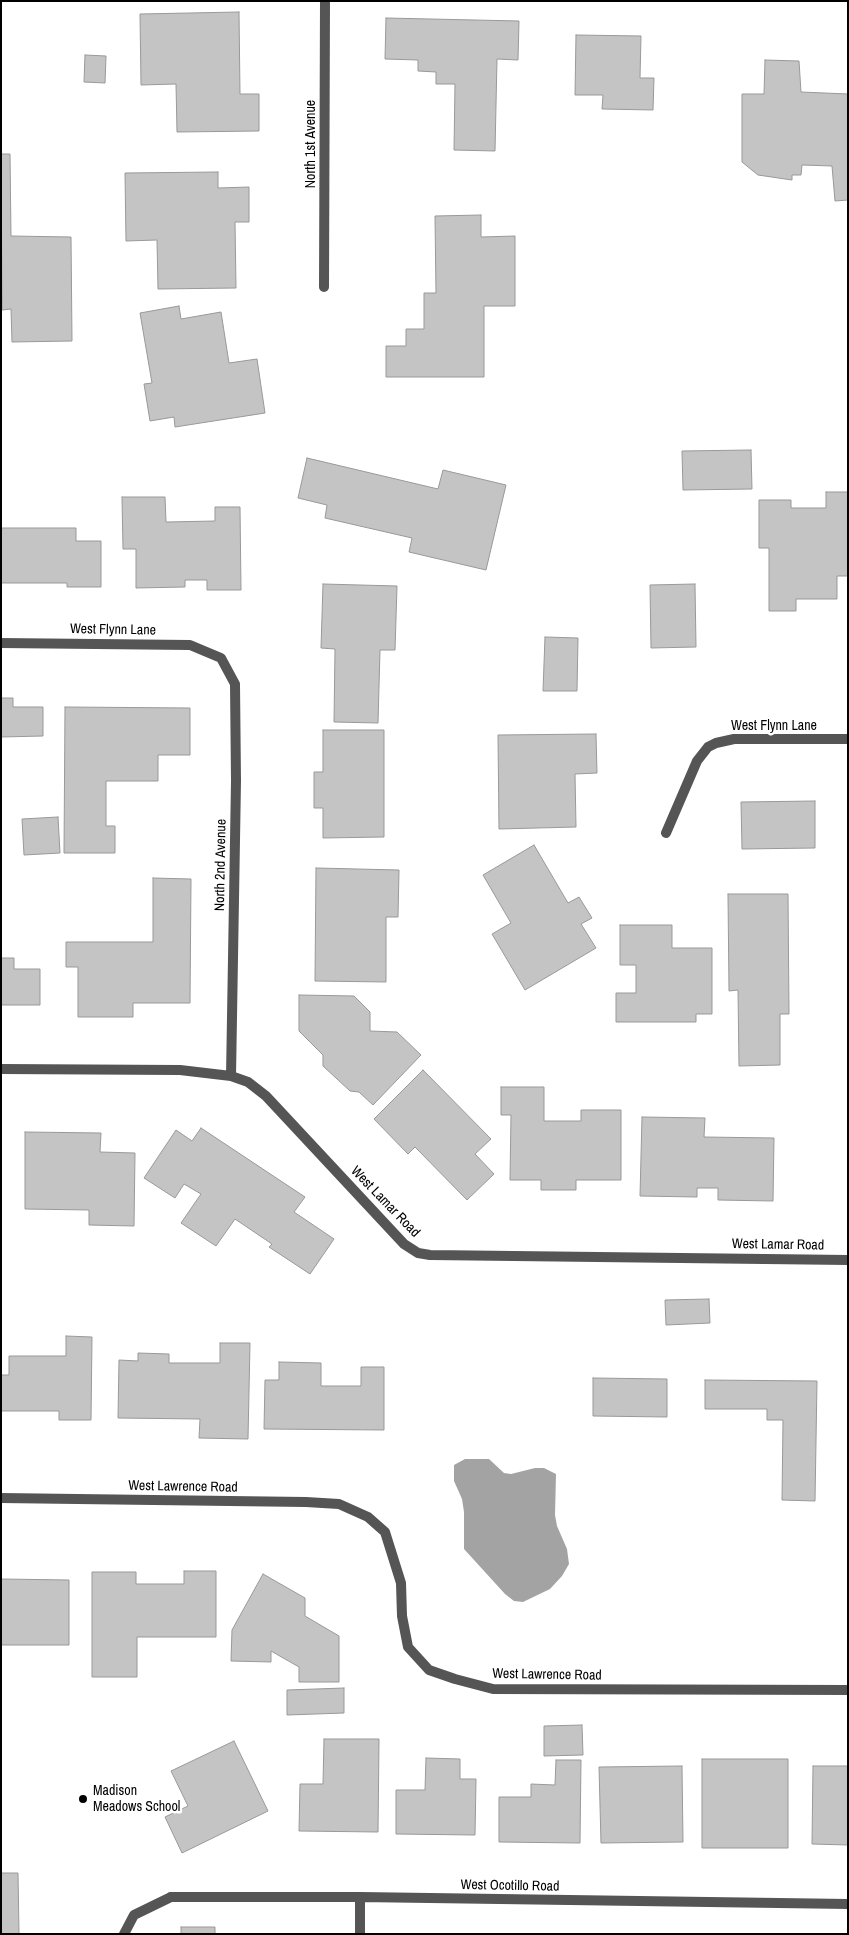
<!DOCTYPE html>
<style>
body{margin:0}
#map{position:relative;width:849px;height:1935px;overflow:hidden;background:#fff;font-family:"Archivo Narrow",sans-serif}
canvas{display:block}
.frame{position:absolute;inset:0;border:2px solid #000;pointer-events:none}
</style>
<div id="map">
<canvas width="849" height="1935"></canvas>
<div class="frame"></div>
</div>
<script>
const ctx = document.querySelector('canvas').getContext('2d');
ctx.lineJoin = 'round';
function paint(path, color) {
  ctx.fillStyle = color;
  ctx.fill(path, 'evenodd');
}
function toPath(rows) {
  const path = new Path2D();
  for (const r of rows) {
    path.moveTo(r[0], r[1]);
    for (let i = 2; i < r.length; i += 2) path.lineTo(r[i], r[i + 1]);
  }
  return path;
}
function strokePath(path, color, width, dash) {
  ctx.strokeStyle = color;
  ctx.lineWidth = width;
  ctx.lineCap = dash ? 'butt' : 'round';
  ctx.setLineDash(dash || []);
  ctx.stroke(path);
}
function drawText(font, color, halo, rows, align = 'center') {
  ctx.font = font + ' "Archivo Narrow",sans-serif';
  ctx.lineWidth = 5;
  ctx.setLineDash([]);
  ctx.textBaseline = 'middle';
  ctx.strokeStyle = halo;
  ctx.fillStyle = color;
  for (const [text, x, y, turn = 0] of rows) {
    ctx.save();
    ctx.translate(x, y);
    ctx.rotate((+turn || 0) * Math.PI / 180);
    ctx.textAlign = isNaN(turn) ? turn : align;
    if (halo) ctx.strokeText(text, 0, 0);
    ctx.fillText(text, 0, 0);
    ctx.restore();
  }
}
const water = toPath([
 [465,1459,489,1459,504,1473,511,1474,535,1468,544,1468,556,1474,555,1515,557,1526,567,1549,569,1564,562,1576,550,1589,523,1602,514,1601,505,1594,464,1549,464,1512,462,1499,454,1481,454,1465]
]);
const building = toPath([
 [239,12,240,94,259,94,259,131,177,132,176,84,141,85,140,14,239,12],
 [386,18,519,21,518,60,497,59,495,151,454,150,455,84,436,84,436,72,418,71,418,60,385,59,386,18],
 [576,35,641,36,640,78,654,78,653,110,602,109,603,95,575,95,576,35],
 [85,55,106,56,105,83,84,82,85,55],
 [765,60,799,61,801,92,848,94,848,200,835,201,832,166,802,165,801,175,792,175,792,180,758,175,742,162,742,94,764,94,765,60],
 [1,154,10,154,11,236,71,237,72,341,12,342,11,309,2,310,1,154],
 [218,172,218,188,249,187,249,222,235,222,236,288,158,289,157,240,126,241,125,173,218,172],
 [481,215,481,237,515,236,515,306,484,306,484,377,386,377,386,346,406,346,406,329,424,329,424,293,436,293,435,216,481,215],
 [179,306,181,319,221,312,229,363,257,359,265,413,175,427,174,417,150,421,144,384,152,383,140,313,179,306],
 [751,450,752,489,683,490,682,451,751,450],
 [307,458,438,489,443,470,506,485,486,570,409,552,412,538,325,518,327,505,298,498,307,458],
 [826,492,848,492,848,576,837,576,837,599,796,599,796,611,769,611,769,548,759,548,759,500,791,500,791,508,826,508,826,492],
 [122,497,165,497,166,522,215,521,215,507,240,507,241,590,207,590,207,580,185,580,185,587,136,588,136,549,123,549,122,497],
 [1,528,76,528,76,541,101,541,101,587,67,587,67,583,1,583,1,528],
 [323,584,397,586,395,650,380,650,378,723,334,722,335,649,321,648,323,584],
 [695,584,696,647,651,648,650,585,695,584],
 [545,637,578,638,577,691,543,691,545,637],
 [1,698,13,698,13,707,43,707,43,736,1,737,1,698],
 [65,707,190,708,190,755,158,755,158,781,106,781,106,826,115,826,115,853,64,853,65,707],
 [323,730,384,730,384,837,323,838,323,808,314,808,314,772,323,772,323,730],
 [596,734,597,773,575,774,576,827,499,829,498,735,596,734],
 [815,801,815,848,742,849,741,802,815,801],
 [58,817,60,853,24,855,22,819,58,817],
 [534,845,568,903,579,897,592,918,581,924,596,948,525,990,492,934,511,923,483,875,534,845],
 [316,868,399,870,398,917,386,917,386,982,315,981,316,868],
 [153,878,191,879,190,1003,133,1003,133,1017,78,1017,78,967,66,967,66,942,153,942,153,878],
 [728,894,788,894,789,1014,780,1014,780,1065,739,1066,738,990,729,991,728,894],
 [620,925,672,925,672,948,712,948,712,1014,696,1014,696,1022,616,1022,616,993,636,993,636,965,620,965,620,925],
 [1,958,14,958,14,969,40,969,40,1005,1,1005,1,958],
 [299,995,354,996,370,1012,370,1031,397,1032,421,1055,373,1105,359,1092,350,1091,323,1066,323,1055,299,1031,299,995],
 [423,1070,491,1139,475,1154,494,1174,467,1200,415,1147,408,1154,374,1119,423,1070],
 [501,1087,544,1087,544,1121,581,1121,581,1110,621,1110,621,1180,576,1180,576,1190,541,1190,541,1180,510,1180,511,1115,501,1115,501,1087],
 [642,1117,705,1118,704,1137,774,1138,773,1201,718,1200,718,1188,697,1188,697,1197,640,1196,642,1117],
 [201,1128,305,1197,294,1212,334,1239,310,1274,269,1247,272,1244,235,1219,216,1246,181,1223,201,1194,184,1184,175,1198,144,1178,176,1130,192,1141,201,1128],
 [25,1132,101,1133,100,1152,135,1153,134,1226,89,1225,89,1210,25,1209,25,1132],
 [709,1299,710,1323,666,1325,665,1300,709,1299],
 [66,1336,92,1337,91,1420,59,1420,59,1411,1,1411,1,1375,9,1375,9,1356,66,1356,66,1336],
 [220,1343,250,1343,248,1439,199,1438,200,1419,118,1418,119,1360,138,1361,138,1353,169,1354,169,1363,220,1363,220,1343],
 [279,1362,321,1363,321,1386,361,1386,361,1367,384,1367,384,1430,264,1429,265,1380,279,1380,279,1362],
 [593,1378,667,1379,667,1417,593,1416,593,1378],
 [705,1380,817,1381,815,1501,782,1500,783,1420,767,1420,767,1409,705,1409,705,1380],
 [184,1571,216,1571,216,1637,137,1637,137,1677,92,1677,92,1572,136,1572,136,1584,184,1584,184,1571],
 [263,1574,305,1598,305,1616,339,1636,339,1682,299,1682,299,1667,271,1651,271,1662,231,1661,232,1630,263,1574],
 [1,1579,69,1580,69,1645,1,1645,1,1579],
 [344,1688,344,1713,287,1715,287,1690,344,1688],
 [582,1725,583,1755,544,1756,544,1726,582,1725],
 [324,1739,379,1739,378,1832,299,1831,300,1784,323,1784,324,1739],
 [234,1741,268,1811,182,1853,165,1817,188,1806,171,1771,234,1741],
 [426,1758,460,1759,460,1779,476,1779,475,1835,396,1834,396,1790,425,1790,426,1758],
 [702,1759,788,1759,788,1848,702,1848,702,1759],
 [556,1760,581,1760,580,1843,499,1842,499,1797,531,1797,531,1784,555,1785,556,1760],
 [682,1766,683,1842,601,1843,599,1767,682,1766],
 [813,1766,848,1766,848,1845,812,1844,813,1766],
 [1,1873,18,1873,19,1934,1,1934,1,1873],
 [181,1927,215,1927,215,1934,181,1934,181,1927]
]);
const service = toPath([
 [124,1934,134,1915,171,1897]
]);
const minor = toPath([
 [324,287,325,1],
 [1,643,190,645,221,658,235,684,236,781,231,1076],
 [666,833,697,761,708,747,716,743,734,739,848,739],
 [1,1069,180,1070,231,1076,248,1082,266,1096,404,1244,418,1253,430,1255,848,1260],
 [1,1498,306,1502,339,1504,368,1517,385,1532,401,1583,402,1616,408,1647,429,1670,455,1679,493,1689,848,1690],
 [171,1897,360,1897,848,1904],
 [360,1934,360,1897]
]);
const markers = [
 [83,1799,5,"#000"]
];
const streetNames = [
 ["North 1st Avenue",311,144,-90],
 ["West Flynn Lane",113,630,1],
 ["West Flynn Lane",774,726],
 ["North 2nd Avenue",221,865,-89],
 ["West Lamar Road",385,1202,46],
 ["West Lamar Road",778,1245,1],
 ["West Lawrence Road",183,1487,1],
 ["West Lawrence Road",547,1675,1],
 ["West Ocotillo Road",510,1886,1]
];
const poiNames = [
 ["Madison",93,1791],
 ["Meadows School",93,1807]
];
paint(water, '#a3a3a3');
paint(building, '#c4c4c4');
strokePath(building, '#999', 1);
strokePath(service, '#555', 10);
strokePath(minor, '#555', 10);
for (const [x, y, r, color] of markers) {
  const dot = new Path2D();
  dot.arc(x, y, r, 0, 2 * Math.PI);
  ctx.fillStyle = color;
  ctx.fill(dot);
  strokePath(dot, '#fff', 2);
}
drawText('14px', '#000', '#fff', streetNames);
drawText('14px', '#000', '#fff', poiNames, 'left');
</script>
